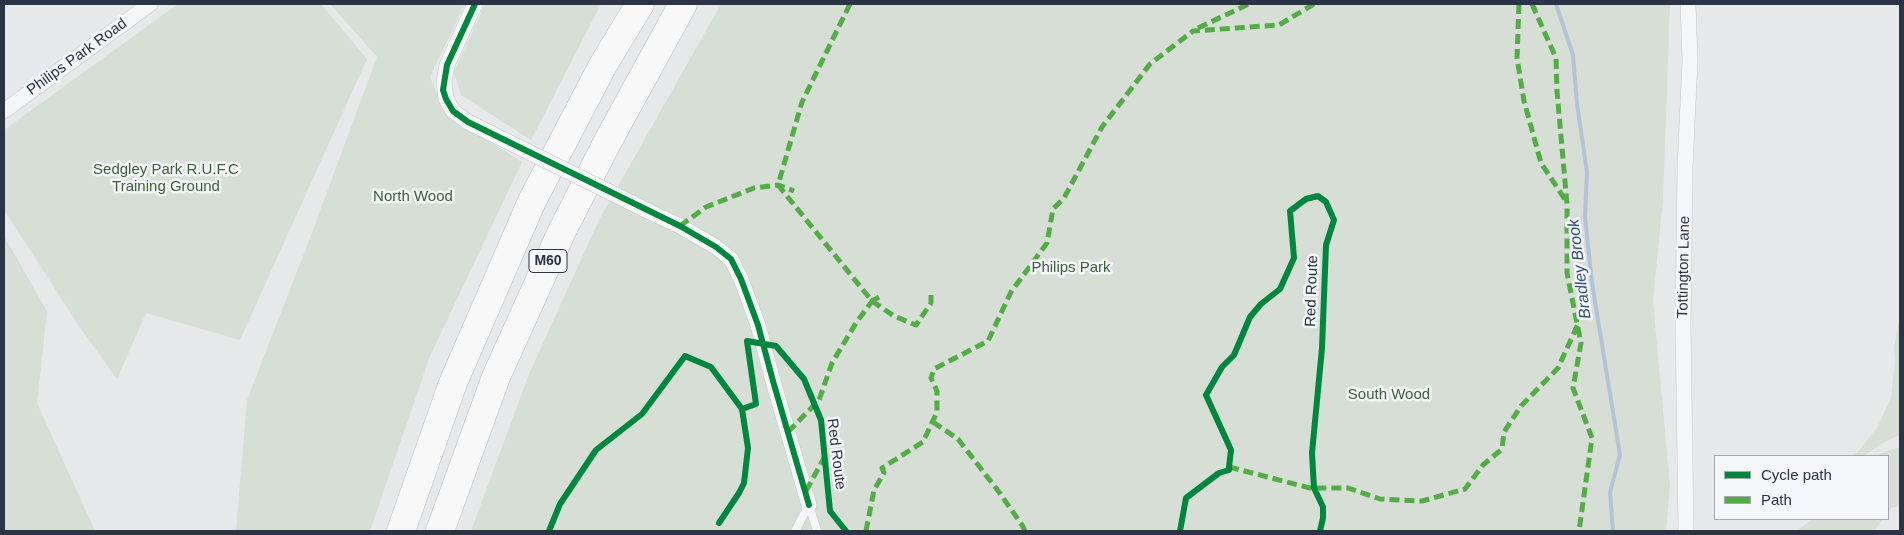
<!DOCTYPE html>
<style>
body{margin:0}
#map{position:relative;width:1904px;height:535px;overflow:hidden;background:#e6e8ea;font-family:Helvetica,sans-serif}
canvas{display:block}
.frame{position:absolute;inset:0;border:5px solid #2b3445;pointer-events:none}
.legend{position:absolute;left:1714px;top:455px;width:175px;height:65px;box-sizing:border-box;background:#f4f6f9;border:1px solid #a4a8b1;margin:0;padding:6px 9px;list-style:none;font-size:15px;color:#2b3445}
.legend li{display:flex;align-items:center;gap:10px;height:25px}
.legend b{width:25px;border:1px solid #a4a8b1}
</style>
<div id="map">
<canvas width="1904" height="535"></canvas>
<div class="frame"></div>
<ul class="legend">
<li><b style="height:6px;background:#00873e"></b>Cycle path</li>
<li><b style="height:6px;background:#54ac47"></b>Path</li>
</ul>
</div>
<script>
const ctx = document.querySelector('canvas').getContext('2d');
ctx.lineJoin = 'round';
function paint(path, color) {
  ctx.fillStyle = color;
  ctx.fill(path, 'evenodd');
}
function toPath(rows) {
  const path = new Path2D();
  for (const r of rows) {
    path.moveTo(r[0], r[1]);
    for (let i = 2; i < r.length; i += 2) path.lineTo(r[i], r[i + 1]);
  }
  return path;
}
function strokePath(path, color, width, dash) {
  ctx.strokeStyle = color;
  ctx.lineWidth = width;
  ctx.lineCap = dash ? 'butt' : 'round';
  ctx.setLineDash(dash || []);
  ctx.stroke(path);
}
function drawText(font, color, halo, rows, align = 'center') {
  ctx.font = font + ' Helvetica,sans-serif';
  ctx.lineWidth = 5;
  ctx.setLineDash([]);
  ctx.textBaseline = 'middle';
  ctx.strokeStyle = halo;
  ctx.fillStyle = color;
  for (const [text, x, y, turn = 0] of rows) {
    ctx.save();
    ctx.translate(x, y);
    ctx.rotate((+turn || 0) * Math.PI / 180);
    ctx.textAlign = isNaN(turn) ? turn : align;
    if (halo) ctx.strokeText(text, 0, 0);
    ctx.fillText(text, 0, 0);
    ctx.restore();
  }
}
const green = toPath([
 [178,4,321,4,367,59,240,340,146,313,117,379,81,329,4,210,4,130],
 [330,4,465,4,430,77,445,112,522,162,430,356,370,531,234,531,236,530,247,400,310,238,377,57],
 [485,4,601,4,531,140,461,95,454,72],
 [721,4,1670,4,1663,199,1653,301,1670,486,1666,531,471,531,529,374,599,220],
 [4,236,47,311,37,403,95,531,4,531],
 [1900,317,1900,435,1884,442,1864,456,1852,456,1859,451,1878,426,1891,398,1895,360,1894,348],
 [1900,447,1900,506,1891,508,1888,512,1888,456,1877,456,1879,454],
 [1813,519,1883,519,1874,531,1797,531]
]);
const stream = toPath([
 [1556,4,1573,55,1577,104,1587,172,1585,217,1592,283,1620,455,1610,492,1613,531]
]);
const service = toPath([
 [809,505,817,531],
 [795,531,809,505]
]);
const minor = toPath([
 [4,111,150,4],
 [468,122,453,111,446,99,444,82,447,65,475,4],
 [652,213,680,226,716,247,731,259,741,279,758,325,773,381,809,505],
 [1686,531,1683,322,1685,168,1690,60,1688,4]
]);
const motorway = toPath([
 [401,531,453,383,532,201,603,65,640,4],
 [440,531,496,377,562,231,609,139,683,4]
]);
const minorBridge = toPath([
 [468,122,652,213]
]);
const quiet = toPath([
 [850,4,802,102,778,185,872,301,879,297],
 [1519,4,1517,58,1524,101,1541,163,1566,201],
 [1532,4,1556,58,1557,91,1567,204,1567,273,1581,343,1573,388,1592,438,1579,531],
 [1198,28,1249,4],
 [680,226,706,207,754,188,778,185,794,191],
 [872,301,894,316,916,325,931,303,931,294],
 [933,422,958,439,999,492,1022,525,1025,531],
 [788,432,819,400,832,363,856,323,875,297],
 [1229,467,1310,488,1348,488,1380,499,1422,501,1465,489,1483,465,1502,449,1504,432,1521,406,1558,368,1578,324],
 [806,491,824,458],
 [866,531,874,490,884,473,882,468,923,442,937,412,937,391,931,378,934,369,988,341,1011,292,1047,243,1053,209,1064,198,1102,127,1150,64,1193,31,1279,25,1314,4]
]);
const cycleway = toPath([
 [475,4,447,65,443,90,446,99,453,111,468,122,680,226,716,247,731,259,741,279,758,325,773,381,809,505],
 [742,409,756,404,747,341,776,346,804,379,821,420,830,511,846,531],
 [549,531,560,504,596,450,642,414,685,356,711,367,742,409,748,448,744,483,739,493,719,523],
 [1180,531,1186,498,1219,473,1229,470,1229,467,1231,450,1206,395,1222,367,1234,355,1250,317,1261,304,1280,289,1294,258,1290,211,1306,199,1318,196,1326,202,1334,220,1326,245,1322,348,1312,453,1314,488,1323,507,1323,518,1320,531]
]);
const shields = [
 [548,261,38]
];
const shieldNames = [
 ["M60",548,261]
];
const streetNames = [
 ["Philips Park Road",77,57,-36],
 ["Tottington Lane",1684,267,-89],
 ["Red Route",1312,291,-88],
 ["Red Route",836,454,83]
];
const parkNames = [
 ["Sedgley Park R.U.F.C",166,170],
 ["Training Ground",166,187],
 ["North Wood",413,197],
 ["Philips Park",1071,268],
 ["South Wood",1389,395]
];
const waterNames = [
 ["Bradley Brook",1580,269,-97]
];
paint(green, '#d6ded6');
strokePath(stream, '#b4c4d5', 4);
strokePath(service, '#c4c6c8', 9);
strokePath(minor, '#c4c6c8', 16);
strokePath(motorway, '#b8bbbf', 29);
strokePath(service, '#f5f6f7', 8);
strokePath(minor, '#f5f6f7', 15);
strokePath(motorway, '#f8f8f8', 28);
strokePath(minorBridge, '#c4c6c8', 16, []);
strokePath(minorBridge, '#f5f6f7', 15);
strokePath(quiet, '#54ac47', 5, [10, 5]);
strokePath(cycleway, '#00873e', 6);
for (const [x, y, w] of shields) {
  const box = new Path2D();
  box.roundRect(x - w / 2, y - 11.5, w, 23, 4);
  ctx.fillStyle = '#f4f6f9';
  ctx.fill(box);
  strokePath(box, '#2b3445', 1);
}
drawText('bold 14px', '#2b3445', null, shieldNames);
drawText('15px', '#2b3445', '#f4f6f9', streetNames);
drawText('15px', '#3f6138', '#f4f6f9', parkNames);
drawText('italic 16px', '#34527a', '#f4f6f9', waterNames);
</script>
